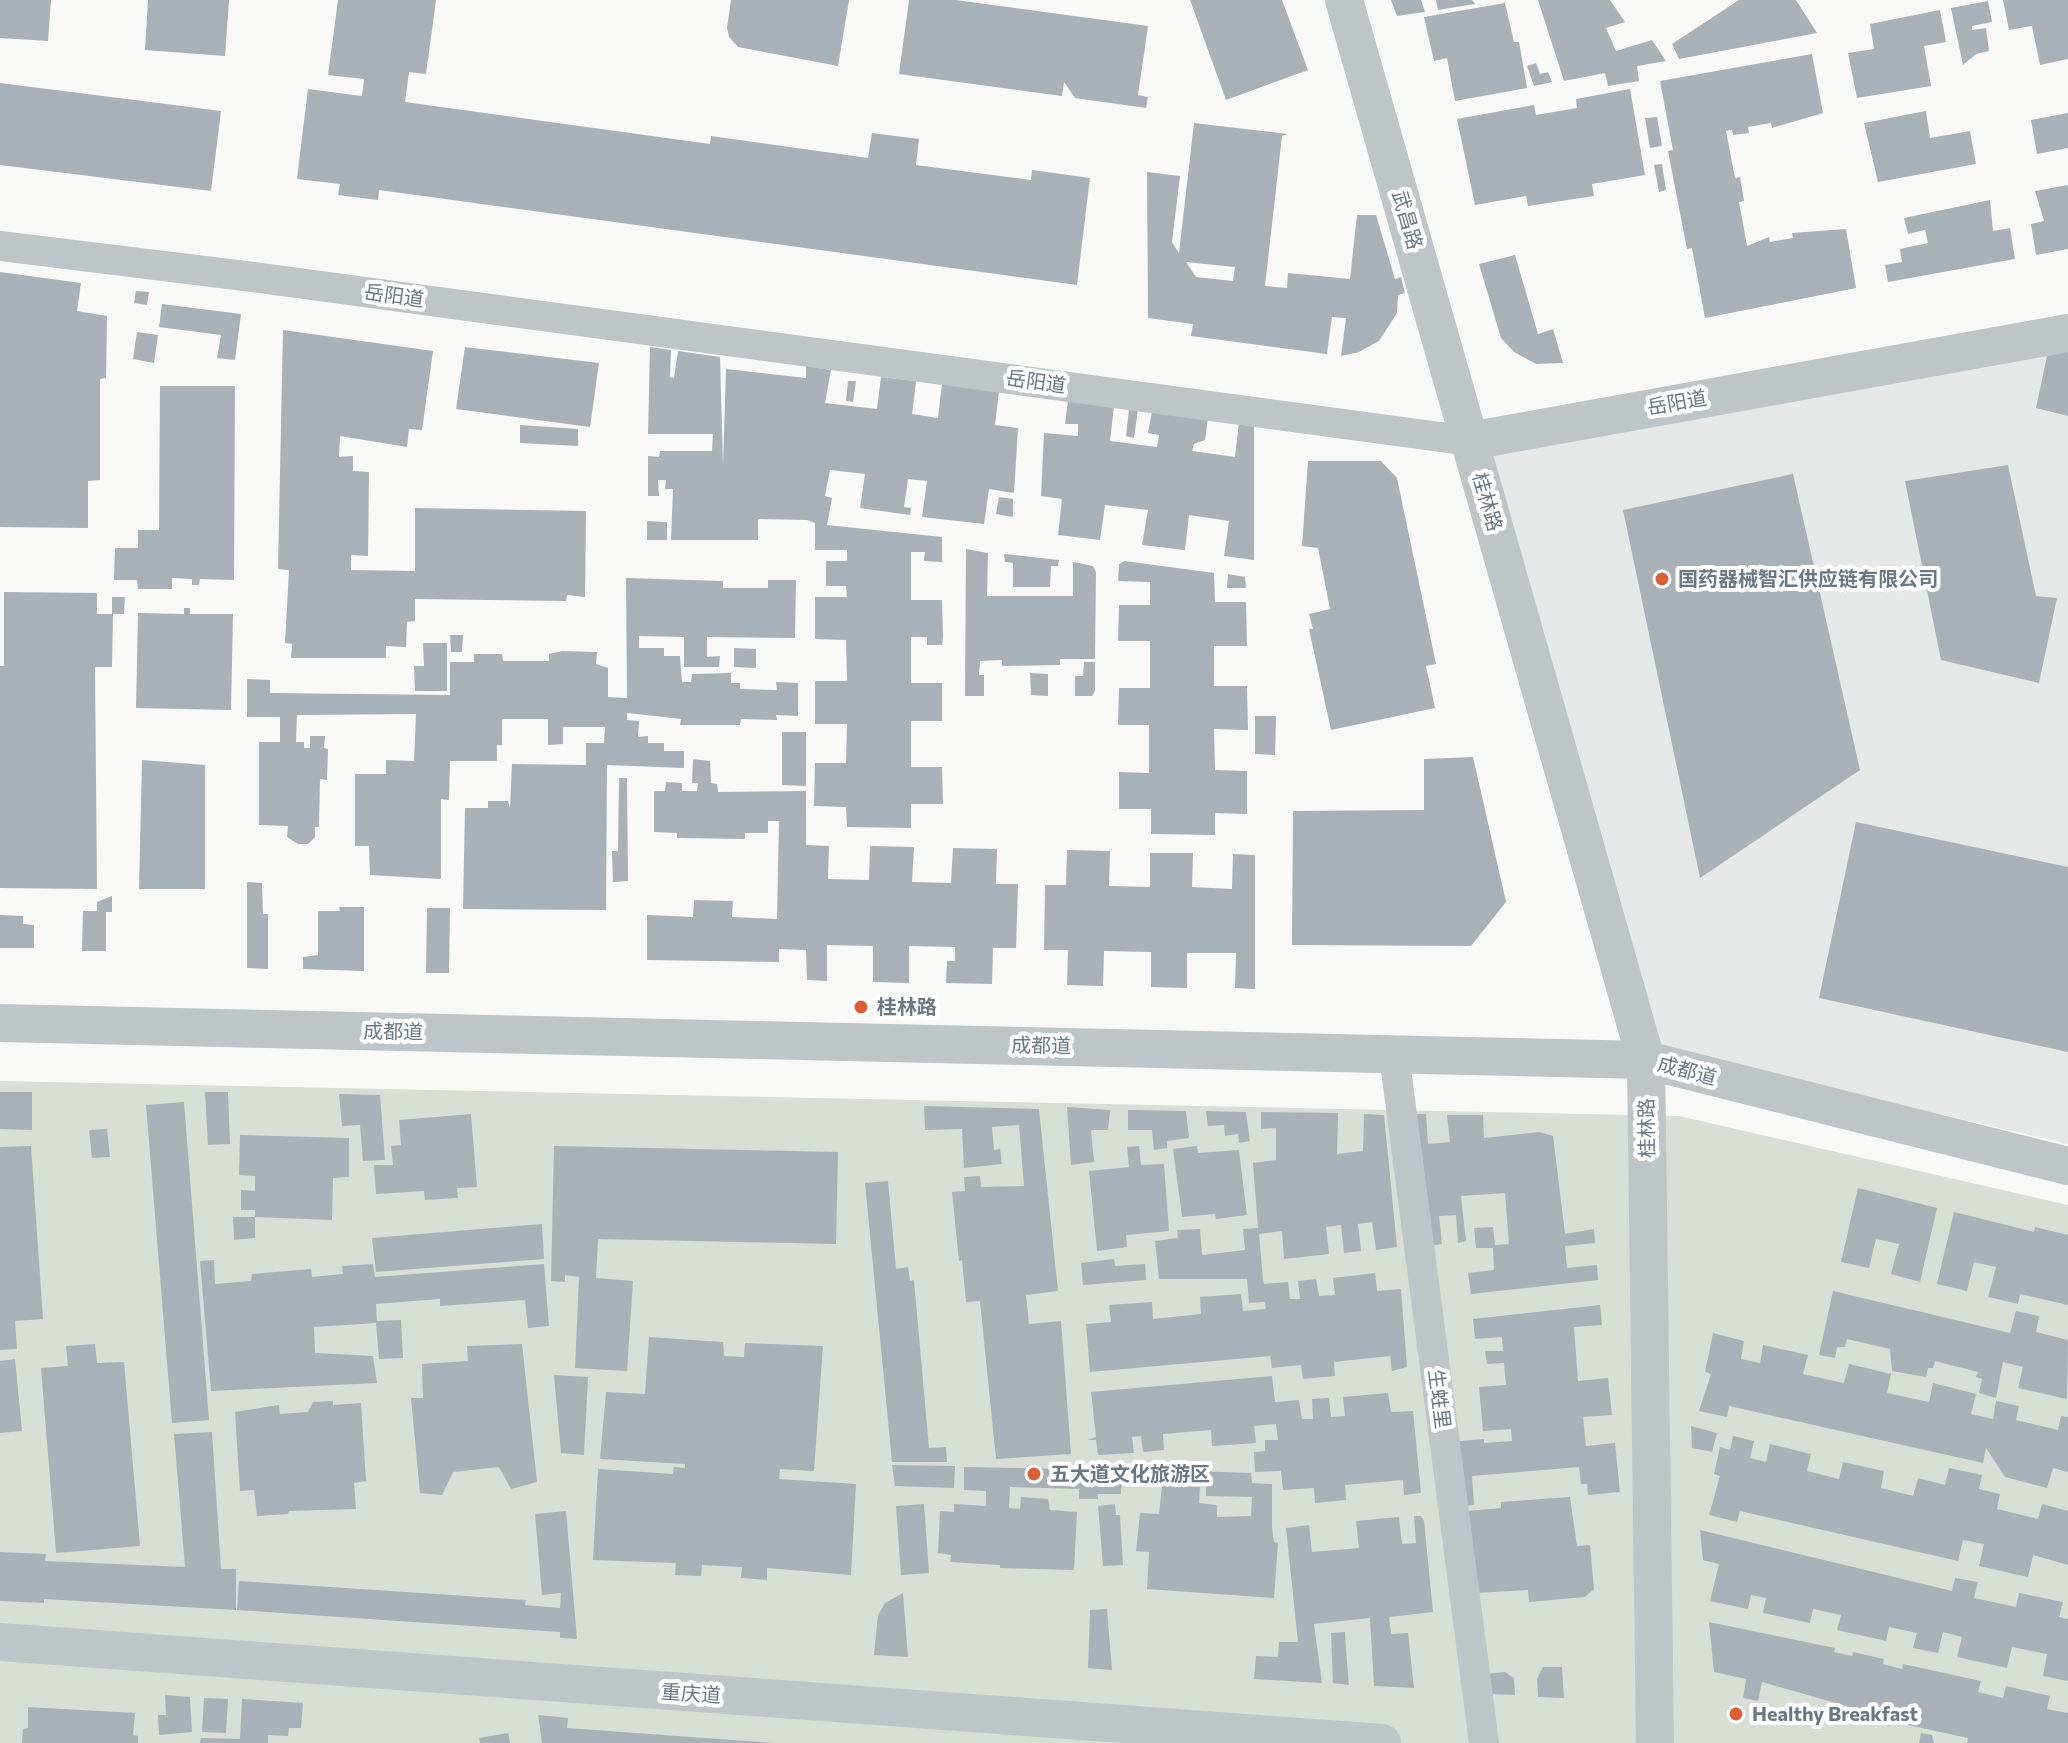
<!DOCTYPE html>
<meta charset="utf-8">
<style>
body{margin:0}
canvas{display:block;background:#f8f8f6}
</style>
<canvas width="2068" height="1743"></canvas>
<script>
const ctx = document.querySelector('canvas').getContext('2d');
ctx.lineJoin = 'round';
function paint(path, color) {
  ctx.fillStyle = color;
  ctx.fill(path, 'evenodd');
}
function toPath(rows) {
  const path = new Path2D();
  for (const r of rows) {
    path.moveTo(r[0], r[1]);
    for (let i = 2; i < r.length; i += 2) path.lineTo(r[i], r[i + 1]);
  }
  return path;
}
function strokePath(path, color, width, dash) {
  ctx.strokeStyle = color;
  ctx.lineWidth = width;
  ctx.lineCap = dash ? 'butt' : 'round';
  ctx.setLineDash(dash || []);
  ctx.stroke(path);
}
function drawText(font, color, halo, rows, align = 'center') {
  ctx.font = font + ' Commissioner,"Noto Sans SC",sans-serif';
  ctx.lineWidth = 8;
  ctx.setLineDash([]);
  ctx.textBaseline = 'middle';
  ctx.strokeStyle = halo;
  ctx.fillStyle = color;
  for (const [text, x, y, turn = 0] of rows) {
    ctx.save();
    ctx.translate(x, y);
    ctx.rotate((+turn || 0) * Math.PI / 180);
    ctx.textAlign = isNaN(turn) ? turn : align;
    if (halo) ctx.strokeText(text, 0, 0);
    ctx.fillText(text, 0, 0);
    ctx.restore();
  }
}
const built = toPath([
 [2068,340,2068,1144,1654,1047,1489,448]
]);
const green = toPath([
 [0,1081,1679,1116,2068,1205,2068,1743,0,1743]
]);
const building = toPath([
 [0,0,51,0,48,41,0,38],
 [148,0,229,0,225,56,145,50],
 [338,0,436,0,426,74,409,72,405,102,710,144,711,136,868,158,872,133,919,139,916,165,1031,180,1032,170,1090,178,1077,285,379,190,378,200,338,195,340,184,297,179,308,89,362,96,364,79,328,75],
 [731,0,849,0,838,66,738,47,729,37,727,28],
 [909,0,956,0,1148,26,1138,95,1148,97,1146,108,1075,98,1064,82,1062,96,899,74],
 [1190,0,1282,0,1308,70,1226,100],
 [1391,0,1421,0,1425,12,1397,16],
 [1436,0,1472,0,1475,4,1438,10],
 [1538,0,1610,0,1625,22,1606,28,1616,51,1652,40,1666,61,1637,66,1639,81,1608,86,1605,73,1564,81],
 [1739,0,1796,0,1817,33,1679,59,1672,44],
 [2003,0,2068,0,2068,59,2040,65,2032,26,2009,30],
 [1988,1,1992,22,1972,26,1972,30,1986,28,1989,51,1976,54,1963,65,1951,8],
 [1505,3,1514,42,1519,42,1527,88,1455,101,1447,58,1434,61,1424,17],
 [1940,10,1946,42,1924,46,1931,86,1857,98,1848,53,1874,49,1870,24],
 [1812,54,1823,113,1772,128,1771,123,1748,127,1749,133,1733,135,1732,130,1726,131,1735,178,1740,177,1744,201,1739,202,1747,246,1769,237,1770,242,1793,238,1792,233,1846,229,1856,288,1705,318,1692,248,1687,249,1668,151,1673,150,1660,81],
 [1536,63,1540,74,1548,72,1552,82,1534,86,1527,66],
 [0,83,221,111,211,191,0,165],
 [1630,89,1645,175,1592,184,1594,196,1528,206,1526,196,1475,205,1457,119,1534,105,1536,115,1577,108,1576,99],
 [1926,111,1930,138,1970,131,1976,164,1878,182,1864,123],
 [2068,113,2068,148,2037,154,2031,120],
 [1657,117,1662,146,1650,148,1645,118],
 [1194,123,1288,134,1282,136,1265,286,1287,288,1288,273,1350,279,1357,215,1376,215,1395,279,1401,277,1405,293,1398,295,1397,313,1379,341,1359,352,1341,356,1346,318,1332,317,1327,354,1191,336,1193,324,1148,318,1147,172,1180,176,1172,242,1179,253],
 [1186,262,1235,267,1233,281,1196,277],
 [1662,164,1666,190,1659,192,1654,165],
 [2068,185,2068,249,2036,255,2031,224,2044,221,2035,191],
 [1990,200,1993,231,2010,228,2015,259,1888,282,1885,265,1902,262,1900,249,1928,243,1925,230,1908,234,1904,218],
 [1515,255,1538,334,1553,329,1563,363,1536,364,1514,352,1501,338,1479,264],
 [0,272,81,283,77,311,107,316,106,378,100,379,100,480,88,481,88,528,0,527],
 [136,291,149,292,147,305,134,303],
 [162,304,241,314,235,360,217,358,221,335,159,327],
 [283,330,433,351,422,430,409,429,407,447,340,436,339,457,353,456,353,471,369,472,368,556,351,555,351,570,415,571,415,508,586,511,585,597,567,595,566,601,415,599,415,621,407,622,406,647,386,646,386,658,291,658,292,644,285,643,289,570,278,569],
 [137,332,158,335,154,363,133,359],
 [2068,334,2068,416,2036,408,2051,337],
 [465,347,599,363,590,427,456,409],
 [650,347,671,350,670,377,674,378,678,351,720,357,723,466,726,369,806,378,806,366,831,370,825,403,877,409,881,377,916,381,912,414,938,418,942,384,999,391,995,425,1018,428,1014,493,989,489,984,524,922,517,927,481,908,479,904,507,911,508,910,515,860,508,865,474,830,470,825,496,832,498,827,525,942,537,942,562,924,561,925,552,911,552,911,600,942,600,943,637,942,645,927,645,927,637,911,637,911,683,942,683,942,721,911,721,911,767,942,767,943,804,911,804,911,828,847,827,846,807,814,806,815,763,846,763,847,724,815,724,815,681,847,681,846,640,815,639,815,597,847,597,846,586,826,586,826,561,847,561,847,550,815,550,815,523,807,520,758,519,758,540,671,540,673,489,665,489,666,480,658,480,659,496,648,496,648,456,659,457,660,451,712,451,713,434,648,434],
 [848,381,856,381,853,402,846,401],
 [160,386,235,386,234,580,200,579,199,585,192,585,192,579,172,578,172,589,138,589,137,580,114,580,115,548,138,548,138,530,159,530],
 [1068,401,1114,406,1110,441,1157,447,1159,435,1148,433,1152,411,1208,418,1205,440,1194,444,1192,451,1235,457,1239,422,1254,424,1254,560,1224,556,1229,521,1189,515,1185,550,1142,545,1148,510,1105,505,1100,540,1058,535,1062,499,1041,496,1044,433,1078,436,1078,424,1065,424],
 [1129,409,1138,409,1134,438,1126,436],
 [520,425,578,429,578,446,520,443],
 [1308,461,1381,461,1397,478,1436,664,1426,666,1435,708,1331,730,1309,629,1313,629,1309,614,1330,609,1318,548,1302,546],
 [2008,465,2036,596,2057,598,2039,683,1941,660,1905,481],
 [1793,474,1860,770,1700,878,1623,510],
 [999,497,1013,499,1013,517,996,514],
 [647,521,667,522,667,540,647,540],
 [966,549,988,553,987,596,1073,596,1073,562,1093,566,1096,572,1095,659,1060,659,1060,665,1002,666,1002,660,980,661,979,675,984,675,984,696,965,696],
 [1004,554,1059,560,1058,566,1051,566,1050,587,1013,587,1013,563,1005,562],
 [1125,561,1214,573,1215,602,1246,602,1247,646,1214,646,1214,686,1247,686,1248,730,1214,729,1215,770,1247,771,1247,814,1215,813,1215,835,1151,834,1151,809,1119,809,1119,772,1149,773,1149,725,1118,725,1119,688,1150,688,1150,641,1118,641,1119,605,1150,605,1150,582,1118,581,1119,564],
 [1228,574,1245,577,1246,588,1227,588],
 [626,578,723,581,723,588,768,588,768,580,796,580,795,638,707,637,707,657,720,656,719,667,684,667,684,637,639,636,639,648,664,648,664,656,680,656,682,682,691,682,692,674,731,673,731,683,740,683,740,689,777,690,776,682,798,683,798,716,776,715,777,720,741,719,740,725,680,725,681,719,627,713,627,720,639,721,638,737,648,736,648,743,664,743,664,751,684,751,684,768,607,765,606,910,463,909,465,808,488,808,488,801,508,801,510,808,512,764,586,765,586,743,604,743,605,727,563,727,563,744,548,745,548,719,502,719,502,745,497,745,497,761,450,761,449,800,441,799,441,879,370,875,369,846,355,846,355,774,386,774,386,760,414,761,416,714,297,715,296,742,304,742,304,748,310,748,310,736,325,736,324,748,328,749,327,780,320,779,319,827,315,827,315,837,308,844,298,844,287,837,288,826,259,825,259,742,280,742,280,717,247,717,247,679,270,680,270,693,450,695,450,662,474,662,474,654,502,654,503,661,549,661,549,654,562,651,597,652,596,664,608,668,608,697,627,698],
 [4,592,97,593,97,614,112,614,112,597,125,597,124,614,113,614,112,667,95,667,97,889,0,888,0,666,4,666],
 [184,608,190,608,190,614,233,614,231,710,136,708,138,613,184,614],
 [450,635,463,635,462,652,451,652],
 [423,643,447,643,447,691,415,691,414,666,424,666],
 [734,648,756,649,756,668,734,667],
 [1084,662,1095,662,1095,691,1092,696,1075,696,1075,676,1083,676],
 [1030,673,1048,674,1048,696,1031,695],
 [1255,716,1276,716,1275,755,1255,754],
 [782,732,806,732,806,786,782,785],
 [1473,757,1506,902,1471,946,1292,945,1293,811,1424,810,1424,759],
 [693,759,710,761,711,783,717,784,718,792,806,791,806,845,829,846,828,879,869,880,870,846,914,847,912,882,951,883,953,848,997,849,996,884,1018,884,1016,948,993,948,992,984,946,983,947,961,955,961,955,947,909,946,909,983,873,982,873,946,827,945,827,981,807,980,806,950,779,949,779,962,647,960,647,915,693,917,694,900,733,901,732,917,777,919,779,821,768,821,768,833,745,833,745,839,677,838,677,833,654,832,654,791,665,791,666,782,682,783,682,791,697,791,698,783,692,783],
 [142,760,205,765,205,889,139,889],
 [619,778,627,778,628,881,613,882,612,851,618,851],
 [1856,822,2068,867,2068,1052,1819,998],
 [1067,850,1110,851,1109,886,1150,887,1150,853,1193,853,1192,887,1232,889,1233,854,1255,855,1255,989,1235,988,1236,953,1187,953,1187,988,1151,987,1151,952,1104,951,1103,986,1067,985,1068,950,1044,950,1045,885,1066,885],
 [247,882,262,883,263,914,268,914,268,969,247,968],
 [112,896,112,912,106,912,106,951,82,951,83,911,97,911,97,902],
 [339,907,364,907,364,971,303,969,303,957,318,955,318,911,340,911],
 [427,908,450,908,449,973,426,973],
 [0,915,23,916,23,924,34,925,34,948,0,948],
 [0,1092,32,1092,32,1130,0,1129],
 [205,1092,228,1092,230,1144,208,1145],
 [339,1094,380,1095,385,1160,363,1161,360,1125,342,1126],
 [184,1102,209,1420,172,1423,146,1105],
 [924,1106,1039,1109,1058,1291,1026,1295,1029,1324,1061,1321,1071,1454,996,1459,980,1301,966,1302,962,1260,959,1261,952,1192,965,1191,964,1177,980,1176,981,1187,1024,1186,1019,1125,992,1127,994,1150,1000,1149,1002,1164,964,1168,962,1129,925,1130],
 [1067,1107,1110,1110,1108,1130,1091,1130,1094,1162,1071,1165],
 [1128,1110,1186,1111,1189,1138,1167,1141,1167,1148,1154,1150,1152,1130,1128,1130],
 [1206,1111,1246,1112,1250,1141,1239,1143,1238,1134,1225,1136,1224,1125,1208,1126],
 [1261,1112,1338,1113,1337,1154,1363,1151,1364,1114,1384,1115,1397,1247,1376,1250,1372,1222,1358,1224,1361,1251,1344,1253,1341,1225,1326,1227,1329,1254,1284,1259,1282,1231,1259,1234,1263,1279,1264,1284,1288,1282,1290,1299,1300,1299,1298,1281,1316,1279,1319,1296,1335,1295,1333,1278,1375,1273,1377,1291,1401,1289,1407,1367,1392,1371,1390,1356,1334,1362,1335,1376,1303,1379,1301,1365,1272,1368,1270,1356,1090,1372,1086,1324,1111,1322,1109,1305,1152,1302,1153,1319,1201,1314,1200,1297,1241,1294,1243,1311,1266,1309,1265,1302,1249,1303,1247,1279,1159,1279,1155,1241,1178,1238,1177,1230,1200,1229,1202,1255,1245,1250,1243,1229,1258,1228,1253,1163,1276,1160,1276,1128,1261,1129],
 [471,1114,477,1187,457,1188,458,1198,425,1200,424,1191,376,1194,374,1165,393,1165,391,1146,401,1145,399,1120],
 [1408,1114,1426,1114,1428,1144,1450,1142,1447,1115,1483,1115,1484,1138,1539,1132,1553,1136,1565,1234,1594,1229,1595,1243,1565,1246,1567,1268,1597,1265,1598,1280,1471,1294,1468,1273,1494,1270,1493,1248,1476,1248,1474,1228,1493,1227,1495,1245,1509,1244,1505,1193,1461,1196,1466,1241,1458,1243,1456,1215,1439,1216,1442,1244,1422,1247],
 [107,1129,110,1157,92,1158,89,1130],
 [240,1135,349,1138,349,1177,333,1178,332,1220,255,1217,255,1210,241,1210,241,1190,255,1191,255,1176,239,1175],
 [31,1146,43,1319,15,1321,17,1349,0,1350,0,1147],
 [554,1146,838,1152,836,1244,598,1239,596,1278,633,1281,627,1371,575,1368,579,1277,565,1275,565,1282,551,1281],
 [1139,1146,1141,1165,1164,1164,1169,1231,1126,1235,1127,1247,1097,1251,1089,1171,1129,1167,1127,1147],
 [1197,1146,1198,1153,1239,1150,1247,1215,1216,1219,1215,1214,1182,1217,1173,1149],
 [888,1181,896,1269,908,1267,910,1281,914,1280,929,1448,946,1447,947,1462,892,1462,865,1183],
 [1858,1188,1937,1208,1920,1282,1891,1274,1899,1244,1876,1239,1869,1268,1841,1262],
 [1954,1212,2034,1232,2035,1227,2068,1235,2068,1305,2020,1294,2018,1304,1988,1297,1996,1267,1974,1262,1967,1291,1937,1284],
 [233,1217,255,1217,255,1238,234,1240],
 [542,1224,544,1259,376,1272,372,1238],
 [1114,1259,1115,1266,1145,1264,1146,1280,1083,1285,1081,1263],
 [214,1260,215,1284,251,1281,252,1274,311,1269,312,1277,343,1274,342,1266,373,1264,375,1277,544,1264,549,1326,528,1328,525,1300,440,1306,440,1299,376,1304,377,1321,401,1320,403,1358,379,1359,376,1323,314,1327,315,1353,373,1356,377,1383,211,1391,200,1261],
 [1833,1291,2010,1333,2016,1311,2039,1316,2036,1332,2068,1340,2067,1399,2018,1388,2023,1367,2003,1362,1996,1398,1979,1393,1982,1379,1976,1377,1978,1372,1935,1361,1933,1368,1928,1368,1926,1377,1892,1371,1890,1349,1847,1339,1845,1347,1837,1347,1835,1358,1819,1355],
 [1600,1305,1602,1325,1574,1327,1578,1381,1608,1378,1612,1415,1583,1417,1586,1446,1615,1443,1620,1492,1588,1495,1587,1484,1581,1484,1579,1467,1472,1476,1474,1505,1458,1506,1437,1443,1484,1439,1484,1443,1512,1441,1511,1429,1483,1431,1479,1387,1506,1385,1504,1363,1487,1364,1485,1351,1503,1351,1502,1337,1475,1339,1473,1319],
 [1713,1333,1744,1341,1741,1359,1760,1363,1763,1345,1808,1355,1803,1374,1844,1383,1849,1364,1891,1374,1887,1393,1929,1402,1933,1383,1976,1394,1971,1414,1993,1419,1996,1401,2019,1406,2016,1420,2058,1430,2061,1416,2068,1417,2068,1472,2053,1468,2047,1488,2005,1477,1986,1448,1983,1463,1729,1406,1727,1417,1699,1411,1711,1374,1705,1372],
 [649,1337,723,1342,724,1356,744,1357,745,1343,823,1346,814,1471,780,1469,779,1479,856,1484,851,1575,767,1568,767,1580,741,1578,742,1567,702,1565,701,1576,675,1575,676,1563,593,1560,598,1469,673,1474,674,1467,685,1468,685,1464,600,1459,606,1392,645,1394],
 [95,1344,97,1363,124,1362,140,1546,56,1553,41,1368,68,1366,66,1346],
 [522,1344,537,1482,511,1489,499,1467,453,1472,442,1495,420,1493,411,1398,423,1398,422,1364,468,1361,467,1346],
 [15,1359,22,1431,0,1433,0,1361],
 [554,1375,588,1377,584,1455,561,1453],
 [1272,1376,1275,1402,1299,1400,1302,1419,1313,1419,1312,1399,1329,1398,1331,1417,1345,1416,1343,1397,1388,1393,1391,1412,1413,1411,1421,1493,1404,1495,1403,1480,1345,1485,1346,1500,1315,1503,1314,1488,1283,1490,1281,1471,1255,1472,1254,1452,1265,1451,1265,1440,1278,1440,1276,1424,1254,1426,1256,1443,1212,1446,1211,1430,1163,1434,1164,1450,1143,1452,1141,1436,1132,1437,1134,1453,1098,1455,1096,1440,1088,1440,1096,1437,1091,1392],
 [333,1401,333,1405,361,1403,366,1481,354,1483,356,1509,289,1511,288,1514,257,1516,254,1490,240,1491,235,1412,279,1405,280,1414,308,1412,313,1402],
 [1691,1426,1717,1433,1712,1452,1692,1448],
 [212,1432,221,1569,236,1569,236,1610,44,1599,44,1603,0,1601,0,1552,46,1554,45,1561,185,1567,174,1434],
 [1733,1436,1754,1441,1750,1458,1766,1462,1770,1444,1811,1454,1807,1471,1839,1479,1843,1462,1884,1471,1881,1488,1913,1496,1918,1478,1945,1485,1949,1468,1982,1475,1979,1489,2000,1494,1997,1509,2038,1519,2042,1504,2068,1511,2068,1565,2033,1555,2028,1577,1979,1566,1984,1544,1963,1540,1958,1561,1740,1511,1737,1522,1709,1515,1720,1476,1714,1474,1720,1447,1730,1450],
 [892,1465,955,1466,954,1488,895,1486],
 [964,1467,1122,1470,1121,1494,1098,1494,1098,1499,1079,1499,1079,1489,1010,1487,1009,1508,1020,1509,1021,1497,1048,1499,1050,1510,1077,1512,1074,1570,1000,1568,1000,1565,950,1562,951,1555,938,1553,940,1511,954,1512,954,1504,986,1506,986,1491,964,1490],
 [1196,1471,1251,1473,1252,1483,1272,1484,1272,1527,1274,1542,1278,1543,1274,1598,1147,1589,1149,1552,1136,1551,1140,1513,1159,1514,1162,1485,1200,1487,1199,1503,1217,1505,1217,1517,1251,1516,1252,1497,1206,1496,1206,1480,1197,1480],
 [1570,1497,1577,1546,1590,1545,1594,1589,1585,1597,1529,1602,1528,1590,1476,1593,1468,1511,1501,1508,1501,1502],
 [924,1504,929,1573,901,1575,896,1506],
 [1115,1504,1116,1515,1120,1515,1123,1565,1103,1566,1098,1506],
 [566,1511,577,1639,560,1638,560,1632,237,1610,239,1581,526,1600,525,1605,560,1608,561,1593,542,1595,535,1514],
 [1414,1516,1421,1516,1424,1521,1433,1612,1389,1617,1391,1634,1408,1633,1414,1688,1374,1686,1370,1618,1314,1624,1322,1683,1254,1679,1256,1656,1278,1657,1279,1642,1298,1642,1286,1528,1309,1525,1312,1552,1359,1548,1356,1521,1399,1517,1402,1544,1416,1543],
 [1700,1530,1952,1591,1955,1578,1978,1582,1974,1598,2016,1607,2019,1593,2063,1602,2059,1617,2068,1619,2068,1681,2043,1676,2047,1654,2012,1647,2007,1668,1957,1657,1962,1637,1943,1632,1938,1653,1913,1648,1917,1633,1889,1627,1886,1641,1837,1630,1841,1615,1813,1609,1810,1623,1763,1613,1766,1598,1751,1595,1748,1609,1710,1601,1719,1564,1703,1560],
 [903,1593,908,1657,874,1655,878,1615,885,1603],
 [1107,1609,1112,1670,1088,1668,1090,1610],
 [1709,1622,1835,1648,1834,1652,1852,1656,1853,1652,1884,1659,1883,1664,1902,1669,1903,1664,1981,1681,1978,1692,2003,1698,2006,1686,2050,1696,2047,1709,2068,1713,2068,1743,1967,1743,1968,1738,1871,1717,1871,1713,1762,1682,1758,1701,1743,1698,1746,1679,1714,1672],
 [1345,1632,1346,1650,1349,1685,1333,1683,1331,1633],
 [1543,1667,1562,1667,1564,1698,1538,1697,1537,1679],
 [1505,1672,1514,1678,1515,1695,1464,1693,1475,1675],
 [165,1695,190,1697,192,1732,159,1735,158,1715,166,1715],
 [204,1698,228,1699,226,1733,202,1732],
 [242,1699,303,1703,301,1728,289,1728,288,1736,268,1735,268,1743,200,1743,201,1738,240,1739],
 [28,1707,135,1713,133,1735,138,1736,138,1743,22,1743,23,1729,28,1728],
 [538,1715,568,1718,567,1728,774,1743,542,1743],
 [508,1733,510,1743,480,1743,479,1738],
 [1921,1733,1932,1735,1934,1743,1919,1743]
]);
const minor = toPath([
 [0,246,253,277,1470,441],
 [1394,1054,1484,1743]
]);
const tertiary = toPath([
 [1344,0,1646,1060,1655,1743],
 [1470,441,2068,333],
 [0,1023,1646,1060,2068,1166],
 [0,1642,1382,1743]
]);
const markers = [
 [1662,579,8,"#d85f36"],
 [861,1007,8,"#d85f36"],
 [1034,1474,8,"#d85f36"],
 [1736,1714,8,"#d85f36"]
];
const streetNames = [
 ["武昌路",1407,220,74],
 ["岳阳道",394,296,8],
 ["岳阳道",1036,382,8],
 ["岳阳道",1677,403,-10],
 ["桂林路",1487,502,74],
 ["成都道",393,1032,1],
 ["成都道",1041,1046,1],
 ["成都道",1687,1071,15],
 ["桂林路",1647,1128,-91],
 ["生﨡里",1439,1399,83],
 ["重庆道",691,1694,4]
];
const poiNames = [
 ["国药器械智汇供应链有限公司",1678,579],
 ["桂林路",877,1007],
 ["五大道文化旅游区",1050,1474],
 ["Healthy Breakfast",1752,1714]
];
paint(built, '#e6e7e7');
paint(green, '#d8ddd5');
paint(building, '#a9b1b6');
strokePath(minor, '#bfc4c7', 30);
strokePath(tertiary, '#bfc4c7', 38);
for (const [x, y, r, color] of markers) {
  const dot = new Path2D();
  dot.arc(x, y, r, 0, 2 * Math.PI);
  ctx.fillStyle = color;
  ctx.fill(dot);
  strokePath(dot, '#fff', 3);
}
drawText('20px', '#697885', '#fff', streetNames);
drawText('bold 20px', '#697885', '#fff', poiNames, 'left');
</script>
